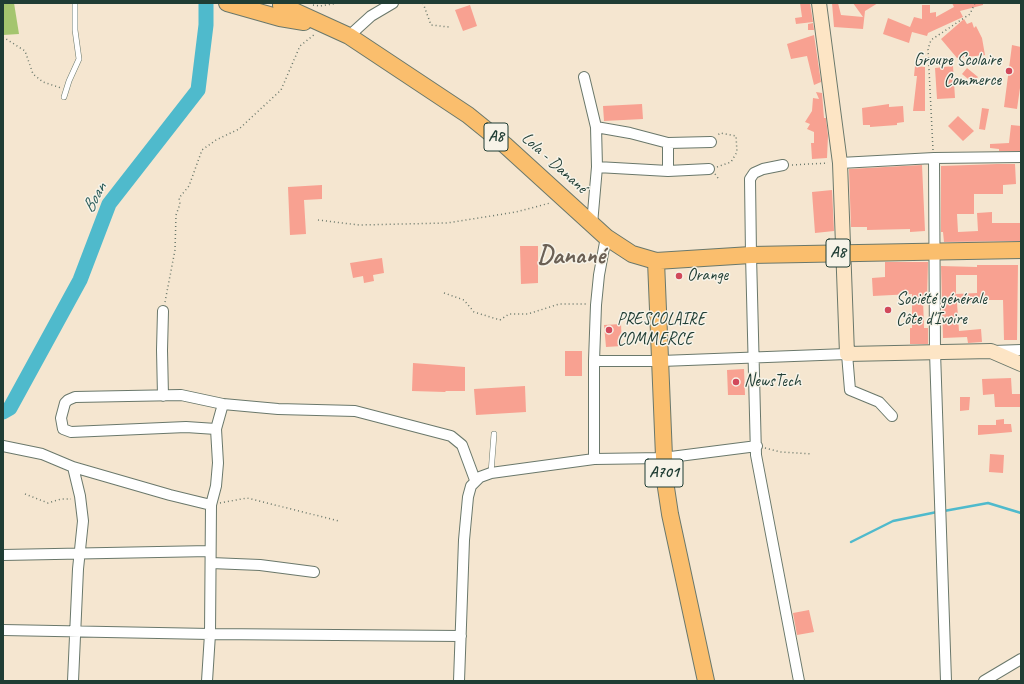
<!DOCTYPE html>
<meta charset="utf-8">
<style>
body{margin:0}
#map{position:relative;width:1024px;height:684px;overflow:hidden;background:#f5e6d0;font-family:Caveat,sans-serif}
canvas{display:block}
.frame{position:absolute;inset:0;border:4px solid #1f3d34;pointer-events:none}
</style>
<div id="map">
<canvas width="1024" height="684"></canvas>
<div class="frame"></div>
</div>
<script>
const ctx = document.querySelector('canvas').getContext('2d');
ctx.lineJoin = 'round';
function paint(path, color) {
  ctx.fillStyle = color;
  ctx.fill(path, 'evenodd');
}
function toPath(rows) {
  const path = new Path2D();
  for (const r of rows) {
    path.moveTo(r[0], r[1]);
    for (let i = 2; i < r.length; i += 2) path.lineTo(r[i], r[i + 1]);
  }
  return path;
}
function strokePath(path, color, width, dash) {
  ctx.strokeStyle = color;
  ctx.lineWidth = width;
  ctx.lineCap = dash ? 'butt' : 'round';
  ctx.setLineDash(dash || []);
  ctx.stroke(path);
}
function drawText(font, color, halo, rows, align = 'center') {
  ctx.font = font + ' Caveat,sans-serif';
  ctx.lineWidth = 3;
  ctx.setLineDash([]);
  ctx.textBaseline = 'middle';
  ctx.strokeStyle = halo;
  ctx.fillStyle = color;
  for (const [text, x, y, turn = 0] of rows) {
    ctx.save();
    ctx.translate(x, y);
    ctx.rotate((+turn || 0) * Math.PI / 180);
    ctx.textAlign = isNaN(turn) ? turn : align;
    if (halo) ctx.strokeText(text, 0, 0);
    ctx.fillText(text, 0, 0);
    ctx.restore();
  }
}
const green = toPath([
 [3,3,14,3,19,34,3,35]
]);
const stream = toPath([
 [944,511,988,503,1021,513],
 [851,542,893,521,937,512]
]);
const river = toPath([
 [3,412,10,408,80,280,109,204,198,90,206,25,206,3]
]);
const building = toPath([
 [800,3,810,3,813,22,796,24,795,18,802,17],
 [832,3,838,3,841,15,863,17,853,3,878,3,865,11,863,29,834,27],
 [952,3,983,3,983,5,960,11,963,17,928,33,927,36,912,32,909,43,883,34,888,18,910,27,914,17,922,19,922,5,930,5,930,13,936,12,936,17,954,7],
 [470,5,477,26,463,31,455,10],
 [964,19,967,24,972,22,974,28,976,26,982,38,985,55,957,58,941,39],
 [813,23,814,30,808,30,808,24],
 [814,35,821,82,814,85,807,56,791,59,787,44],
 [1012,45,1021,47,1021,81,1017,109,1004,107],
 [915,66,925,67,925,111,913,111,917,76,914,76],
 [953,66,955,98,937,99,935,68],
 [967,68,978,77,973,83,962,74],
 [816,92,822,93,824,118,826,118,828,136,827,158,812,159,811,143,814,143,814,132,807,129,810,124,805,122,812,111,813,98,819,99],
 [642,104,643,119,604,121,603,106],
 [889,104,889,107,903,106,904,122,897,123,897,125,870,127,870,125,863,125,862,108],
 [982,108,989,109,985,130,979,129],
 [958,116,974,131,963,141,948,126],
 [1011,125,1021,126,1021,151,999,151,999,149,990,148,990,144,1009,143],
 [997,164,1015,164,1016,184,1003,185,1003,194,974,194,974,214,957,214,958,232,978,231,977,213,992,212,992,223,1021,223,1021,241,944,242,943,232,941,232,941,166],
 [922,165,925,231,910,232,910,229,867,230,867,227,851,227,849,169],
 [322,185,322,199,304,200,306,234,290,235,288,187],
 [832,190,834,231,815,233,812,192],
 [520,246,538,246,538,283,521,284],
 [382,258,384,273,373,275,374,281,364,283,363,276,353,278,350,263],
 [885,262,928,262,927,298,923,298,924,328,928,328,928,344,910,344,910,328,912,328,912,294,873,296,872,278,885,277],
 [977,265,1018,265,1017,340,1004,340,1003,300,973,300,973,302,957,303,959,331,981,329,982,342,968,343,967,337,943,338,941,266,977,267],
 [956,275,977,275,977,293,956,294],
 [621,324,622,346,606,347,604,325],
 [565,351,582,351,582,376,565,376],
 [413,363,465,367,465,391,446,391,445,392,412,391],
 [744,369,745,395,728,395,727,370],
 [1011,378,1012,394,1021,394,1021,407,995,407,994,394,983,395,982,379],
 [525,386,526,412,476,415,474,389],
 [960,397,970,397,969,410,960,411],
 [1004,419,1004,424,1011,424,1012,432,978,435,978,425,996,425,996,420],
 [990,454,1004,455,1003,473,989,472],
 [809,610,814,632,797,635,793,613]
]);
const path = toPath([
 [423,3,431,25,449,27],
 [313,5,320,6,339,3],
 [3,37,25,51,33,74,43,82,61,88],
 [933,150,928,49,931,40,970,14,975,3],
 [792,165,828,163],
 [717,167,731,162,737,152,736,136,720,133,718,135],
 [715,174,718,178],
 [318,220,359,225,447,223,516,212,550,203],
 [444,293,464,300,474,312,500,320,509,314,528,314,559,304,586,304],
 [165,302,175,250,176,215,180,204,179,198,189,186,202,150,216,140,239,129,281,90,300,46,315,34],
 [765,448,780,452,812,454],
 [25,494,48,503,61,499,71,499],
 [220,503,247,498,339,521]
]);
const lane = toPath([
 [64,97,69,81,79,59,75,30,75,3],
 [491,473,494,434]
]);
const street = toPath([
 [349,36,371,16,393,3],
 [584,77,596,127,597,167],
 [596,127,630,133,668,143],
 [934,158,935,352,946,681],
 [840,163,934,158,1021,157],
 [783,165,763,169,754,173,750,179,751,255,756,455,799,681],
 [668,171,668,143,711,142],
 [592,224,597,167,668,171,709,169],
 [163,311,162,350,163,396],
 [993,351,1021,350],
 [594,361,661,361,847,354,850,390,879,402,892,416],
 [216,429,186,427,71,432,63,429,61,418,65,403,68,400,75,397,181,395,223,404],
 [3,446,42,454,73,467,80,496,83,521,78,569,73,681],
 [594,459,663,458,757,446],
 [73,467,170,495,211,505],
 [3,555,210,551],
 [211,563,260,565,314,572],
 [3,630,210,634,461,636],
 [207,681,210,634,211,505,216,486,218,463,216,429,223,404,278,409,355,411,451,436,462,445,475,480],
 [459,681,464,540,468,497,471,486,480,477,491,473,594,459,594,361,596,305,599,275,606,237],
 [984,681,1021,659]
]);
const secondary = toPath([
 [819,3,840,163,847,354,991,351,1021,364]
]);
const primary = toPath([
 [227,3,280,18,304,22],
 [281,5,349,36,468,115,505,145,606,237,632,254,656,261,751,255,1021,250],
 [656,261,665,481,670,514,706,681]
]);
const markers = [
 [1009,71,4,"#d1495b"],
 [679,276,4,"#d1495b"],
 [888,310,4,"#d1495b"],
 [609,330,4,"#d1495b"],
 [736,382,4,"#d1495b"]
];
const shields = [
 [496,137,24],
 [838,253,24],
 [664,473,38]
];
const shieldNames = [
 ["A8",496,137],
 ["A8",838,253],
 ["A701",664,473]
];
const poiNames = [
 ["Groupe Scolaire",1001,61,"right"],
 ["Commerce",1001,81,"right"],
 ["Orange",687,276],
 ["Société générale",896,300],
 ["Côte d'Ivoire",896,320],
 ["PRESCOLAIRE",617,320],
 ["COMMERCE",617,340],
 ["NewsTech",744,382]
];
const streetNames = [
 ["Lola - Danané",554,163,42]
];
const waterNames = [
 ["Boan",95,198,-61]
];
const townNames = [
 ["Danané",571,256]
];
paint(green, '#a4c56e');
strokePath(stream, '#4fbacc', 2.5);
strokePath(river, '#4fbacc', 15);
paint(building, '#f8a191');
strokePath(lane, '#6a786b', 6);
strokePath(street, '#6a786b', 12);
strokePath(secondary, '#6a786b', 16);
strokePath(primary, '#6a786b', 18);
strokePath(path, '#6a786b', 1.5, [1, 3]);
strokePath(lane, '#fff', 5);
strokePath(street, '#fff', 10);
strokePath(secondary, '#fde5c5', 14);
strokePath(primary, '#fabe6d', 16);
for (const [x, y, r, color] of markers) {
  const dot = new Path2D();
  dot.arc(x, y, r, 0, 2 * Math.PI);
  ctx.fillStyle = color;
  ctx.fill(dot);
  strokePath(dot, '#f7f3e8', 1.5);
}
for (const [x, y, w] of shields) {
  const box = new Path2D();
  box.roundRect(x - w / 2, y - 14, w, 28, 3);
  ctx.fillStyle = '#f7f3e8';
  ctx.fill(box);
  strokePath(box, '#1f3d34', 1);
}
drawText('bold 16px', '#1f3d34', null, shieldNames);
drawText('17px', '#1f3d34', '#f7f3e8', poiNames, 'left');
drawText('17px', '#1f3d34', '#f7f3e8', streetNames);
drawText('italic 18px', '#2b5c5a', '#f7f3e8', waterNames);
drawText('bold 25px', '#6b6055', '#f7f3e8', townNames);
</script>
